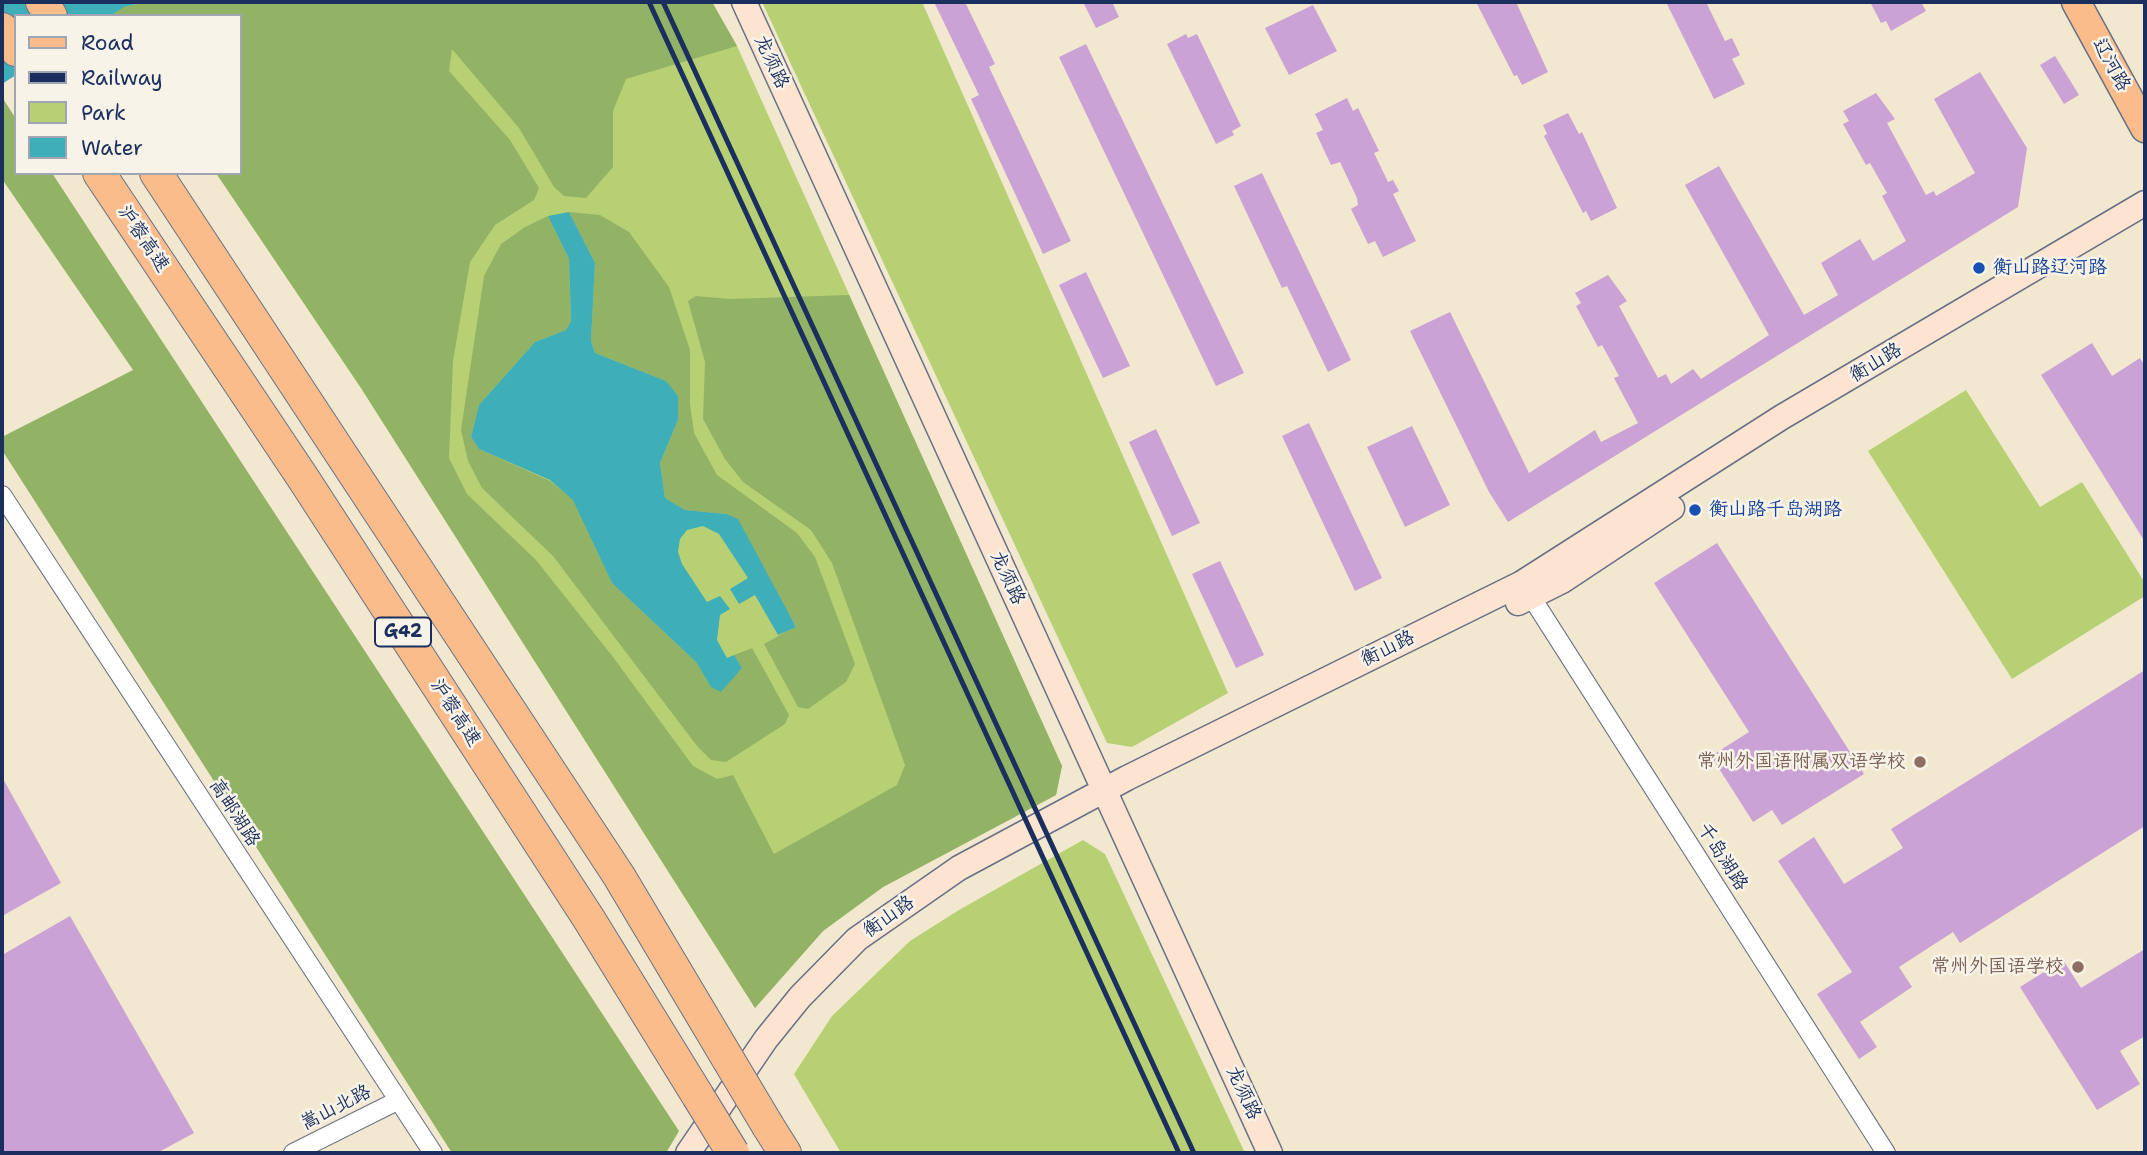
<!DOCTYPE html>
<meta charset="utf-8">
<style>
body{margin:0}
#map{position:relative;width:2147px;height:1155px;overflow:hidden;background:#f1e8cf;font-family:"Shantell Sans",sans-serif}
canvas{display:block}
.frame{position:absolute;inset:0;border:4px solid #1b2f5e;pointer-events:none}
.legend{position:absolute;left:14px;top:14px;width:228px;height:161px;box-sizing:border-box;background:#f7f3e8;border:2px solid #9fa5b1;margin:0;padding:9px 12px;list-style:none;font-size:21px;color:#1b2f5e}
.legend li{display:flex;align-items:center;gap:14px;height:35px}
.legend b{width:35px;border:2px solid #9fa5b1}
</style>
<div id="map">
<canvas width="2147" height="1155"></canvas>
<div class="frame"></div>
<ul class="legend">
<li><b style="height:9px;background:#f9bc8a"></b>Road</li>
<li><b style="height:9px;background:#1b2f5e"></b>Railway</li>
<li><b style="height:19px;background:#b8d074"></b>Park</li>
<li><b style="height:19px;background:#3eafb8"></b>Water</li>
</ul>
</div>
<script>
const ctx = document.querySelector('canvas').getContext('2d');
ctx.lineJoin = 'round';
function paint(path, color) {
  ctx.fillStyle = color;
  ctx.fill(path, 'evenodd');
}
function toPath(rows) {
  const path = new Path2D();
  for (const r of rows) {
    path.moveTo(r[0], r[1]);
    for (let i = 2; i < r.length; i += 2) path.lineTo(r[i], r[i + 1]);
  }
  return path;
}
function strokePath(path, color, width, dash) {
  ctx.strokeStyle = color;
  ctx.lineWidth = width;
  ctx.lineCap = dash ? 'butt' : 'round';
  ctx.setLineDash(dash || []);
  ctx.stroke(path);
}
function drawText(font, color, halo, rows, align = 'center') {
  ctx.font = font + ' "Shantell Sans","LXGW WenKai TC",sans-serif';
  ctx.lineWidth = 5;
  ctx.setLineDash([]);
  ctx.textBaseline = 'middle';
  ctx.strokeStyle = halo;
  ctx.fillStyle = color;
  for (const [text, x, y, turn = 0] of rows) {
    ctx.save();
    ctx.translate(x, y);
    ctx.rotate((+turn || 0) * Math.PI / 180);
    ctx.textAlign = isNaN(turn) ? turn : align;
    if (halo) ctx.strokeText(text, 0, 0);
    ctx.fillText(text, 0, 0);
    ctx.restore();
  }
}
const green = toPath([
 [145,2,712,2,737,46,1062,766,1056,795,883,887,823,931,755,1008,361,388,216,173,240,173,240,16,110,16],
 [762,2,922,2,1228,693,1132,747,1107,743],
 [1966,390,2040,507,2082,482,2145,583,2145,596,2012,679,1868,451],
 [1083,840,1105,854,1245,1153,841,1153,794,1074,832,1016,910,941,959,910]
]);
const forest = toPath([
 [145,2,712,2,737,46,626,79,613,111,613,167,586,198,564,196,554,187,519,128,452,49,449,71,510,140,539,188,534,200,495,225,470,262,453,361,449,458,467,494,536,560,613,657,693,766,717,779,733,775,774,854,897,785,905,765,832,563,811,530,743,482,725,459,703,419,705,362,688,301,696,296,730,299,849,295,1062,766,1056,795,883,887,823,931,755,1008,361,388,216,173,240,173,240,16,110,16,123,7],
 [2,97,16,119,16,173,52,173,679,1131,666,1153,452,1153,2,450,2,437,133,370,2,179],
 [569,212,600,215,629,232,669,287,690,350,690,404,694,433,717,475,797,533,815,557,855,664,846,682,808,709,798,707,764,644,796,626,726,514,685,510,665,498,660,463,678,420,666,381,595,353,591,341,595,263],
 [548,216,569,259,571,321,566,330,535,342,479,405,471,437,479,449,550,481,574,500,612,583,696,662,711,687,742,669,734,655,752,648,789,715,785,724,726,762,711,760,697,746,553,556,482,488,468,461,461,430,484,276,501,244,525,227]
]);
const water = toPath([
 [2,2,145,2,124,7,110,16,16,16,16,75,2,84],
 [569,212,595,263,591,341,595,353,666,381,678,396,678,420,660,463,665,498,685,510,726,514,738,519,796,627,778,635,755,595,739,604,730,589,748,578,719,534,703,526,687,530,680,539,678,552,682,564,707,602,720,596,730,609,720,615,717,640,727,658,734,655,742,668,721,692,711,687,696,662,612,583,573,500,550,480,479,449,471,437,479,405,535,342,566,330,571,321,569,259,548,216]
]);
const building = toPath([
 [934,2,965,2,995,64,989,67,1071,241,1043,254,971,99,979,95],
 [1083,2,1112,2,1119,17,1096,28],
 [1476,2,1516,2,1548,72,1522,85,1517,75,1514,76],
 [1666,2,1706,2,1725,41,1732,38,1740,55,1732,59,1745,84,1714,99],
 [1870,2,1921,2,1926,11,1891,31,1886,21,1881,23],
 [1313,5,1337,51,1289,75,1265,28],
 [1186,34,1188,38,1197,34,1241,126,1232,131,1234,135,1216,144,1167,44],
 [1086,44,1244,373,1216,386,1059,57],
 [2055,56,2079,95,2064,104,2040,65],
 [1980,72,2027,148,2018,207,1508,522,1489,492,1410,331,1450,312,1529,473,1595,430,1601,442,1638,423,1614,378,1619,376,1602,345,1598,347,1576,306,1581,303,1575,293,1608,275,1627,301,1619,306,1658,378,1666,374,1671,384,1693,369,1701,379,1769,335,1685,185,1719,166,1804,315,1838,295,1821,263,1860,239,1873,261,1906,241,1882,196,1887,193,1870,163,1866,165,1843,124,1849,121,1843,111,1876,93,1895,119,1887,123,1926,195,1934,191,1936,196,1975,173,1934,99],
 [1347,98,1353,111,1358,108,1379,151,1374,153,1388,182,1393,180,1399,191,1393,194,1416,241,1383,257,1375,241,1368,244,1351,209,1358,205,1357,198,1340,162,1331,165,1316,133,1323,130,1315,114],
 [1568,113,1579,134,1582,132,1617,208,1591,221,1586,211,1583,213,1544,136,1547,134,1543,125],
 [1262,173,1351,360,1328,372,1287,286,1282,288,1234,186],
 [1086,272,1130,366,1103,378,1059,285],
 [2092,343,2112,376,2140,358,2145,366,2145,542,2041,375],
 [1309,423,1382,578,1355,591,1282,436],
 [1412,426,1450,505,1405,527,1367,447],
 [1156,429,1200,523,1172,536,1129,442],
 [1717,543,1864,774,1782,825,1772,810,1753,822,1711,756,1749,732,1654,583],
 [1220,561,1264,655,1236,668,1192,574],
 [2145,670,2145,826,1960,943,1953,932,1899,967,1912,987,1860,1022,1877,1047,1859,1059,1817,994,1852,972,1778,861,1814,837,1844,884,1903,848,1891,829],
 [2,777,61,883,2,916],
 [70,916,194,1133,157,1153,2,1153,2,955],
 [2145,949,2145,1036,2120,1051,2140,1084,2097,1110,2020,987,2063,960,2081,988]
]);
const street = toPath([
 [2,495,433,1153],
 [1525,587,1886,1153],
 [293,1153,397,1101]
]);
const secondary = toPath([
 [744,2,1270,1153],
 [1518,603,1562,581,1672,508],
 [688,1153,766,1039,800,997,857,939,959,868,1127,778,1522,583,1782,417,2145,203]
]);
const primary = toPath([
 [2076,2,2145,128]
]);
const highway = toPath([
 [42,2,51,16],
 [2,29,16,50],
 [99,173,303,478,589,919,698,1096],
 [156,173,619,876,728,1059],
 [768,1126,785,1153]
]);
const rail = toPath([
 [649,2,1179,1153],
 [663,2,1194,1153]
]);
const highwayBridge = toPath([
 [728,1059,768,1126],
 [698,1096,733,1153]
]);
const markers = [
 [1979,268,7,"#1a4fb4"],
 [1695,510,7,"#1a4fb4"],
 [1920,762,7,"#8d6e63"],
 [2078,967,7,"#8d6e63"]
];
const shields = [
 [403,632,56]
];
const shieldNames = [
 ["G42",403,632]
];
const streetNames = [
 ["龙须路",771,62,65],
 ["辽河路",2111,65,61],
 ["沪蓉高速",143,239,56],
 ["衡山路",1876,363,-31],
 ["龙须路",1007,578,65],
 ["衡山路",1388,649,-26],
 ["沪蓉高速",455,713,57],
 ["高邮湖路",234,813,57],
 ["千岛湖路",1722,857,57],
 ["衡山路",889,917,-35],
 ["龙须路",1243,1093,65],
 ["嵩山北路",336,1108,-27]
];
const transitNames = [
 ["衡山路辽河路",1993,268],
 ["衡山路千岛湖路",1709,510]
];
const educationNames = [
 ["常州外国语附属双语学校",1906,762],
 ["常州外国语学校",2064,967]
];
paint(green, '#b8d074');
paint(forest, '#92b266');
paint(water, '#3eafb8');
paint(building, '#cba2d5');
strokePath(street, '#667086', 20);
strokePath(secondary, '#667086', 27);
strokePath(primary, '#667086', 31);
strokePath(highway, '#667086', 34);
strokePath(street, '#fff', 18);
strokePath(secondary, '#fde4d0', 24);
strokePath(primary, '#f9bc8a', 28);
strokePath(highway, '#f9bc8a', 32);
strokePath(rail, '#1b2f5e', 5);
strokePath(highwayBridge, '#667086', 34, []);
strokePath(highwayBridge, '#f9bc8a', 32);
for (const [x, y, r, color] of markers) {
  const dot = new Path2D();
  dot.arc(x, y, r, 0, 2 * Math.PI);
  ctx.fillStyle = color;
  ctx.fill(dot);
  strokePath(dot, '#f7f3e8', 2.5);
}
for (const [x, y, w] of shields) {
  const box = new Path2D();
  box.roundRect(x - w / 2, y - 14.5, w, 29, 5);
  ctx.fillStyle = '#f7f3e8';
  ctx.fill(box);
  strokePath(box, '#1b2f5e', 2);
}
drawText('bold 18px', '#1b2f5e', null, shieldNames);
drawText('19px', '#1b2f5e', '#f7f3e8', streetNames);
drawText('19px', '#164399', '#f7f3e8', transitNames, 'left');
drawText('19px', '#785e54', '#f7f3e8', educationNames, 'right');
</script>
